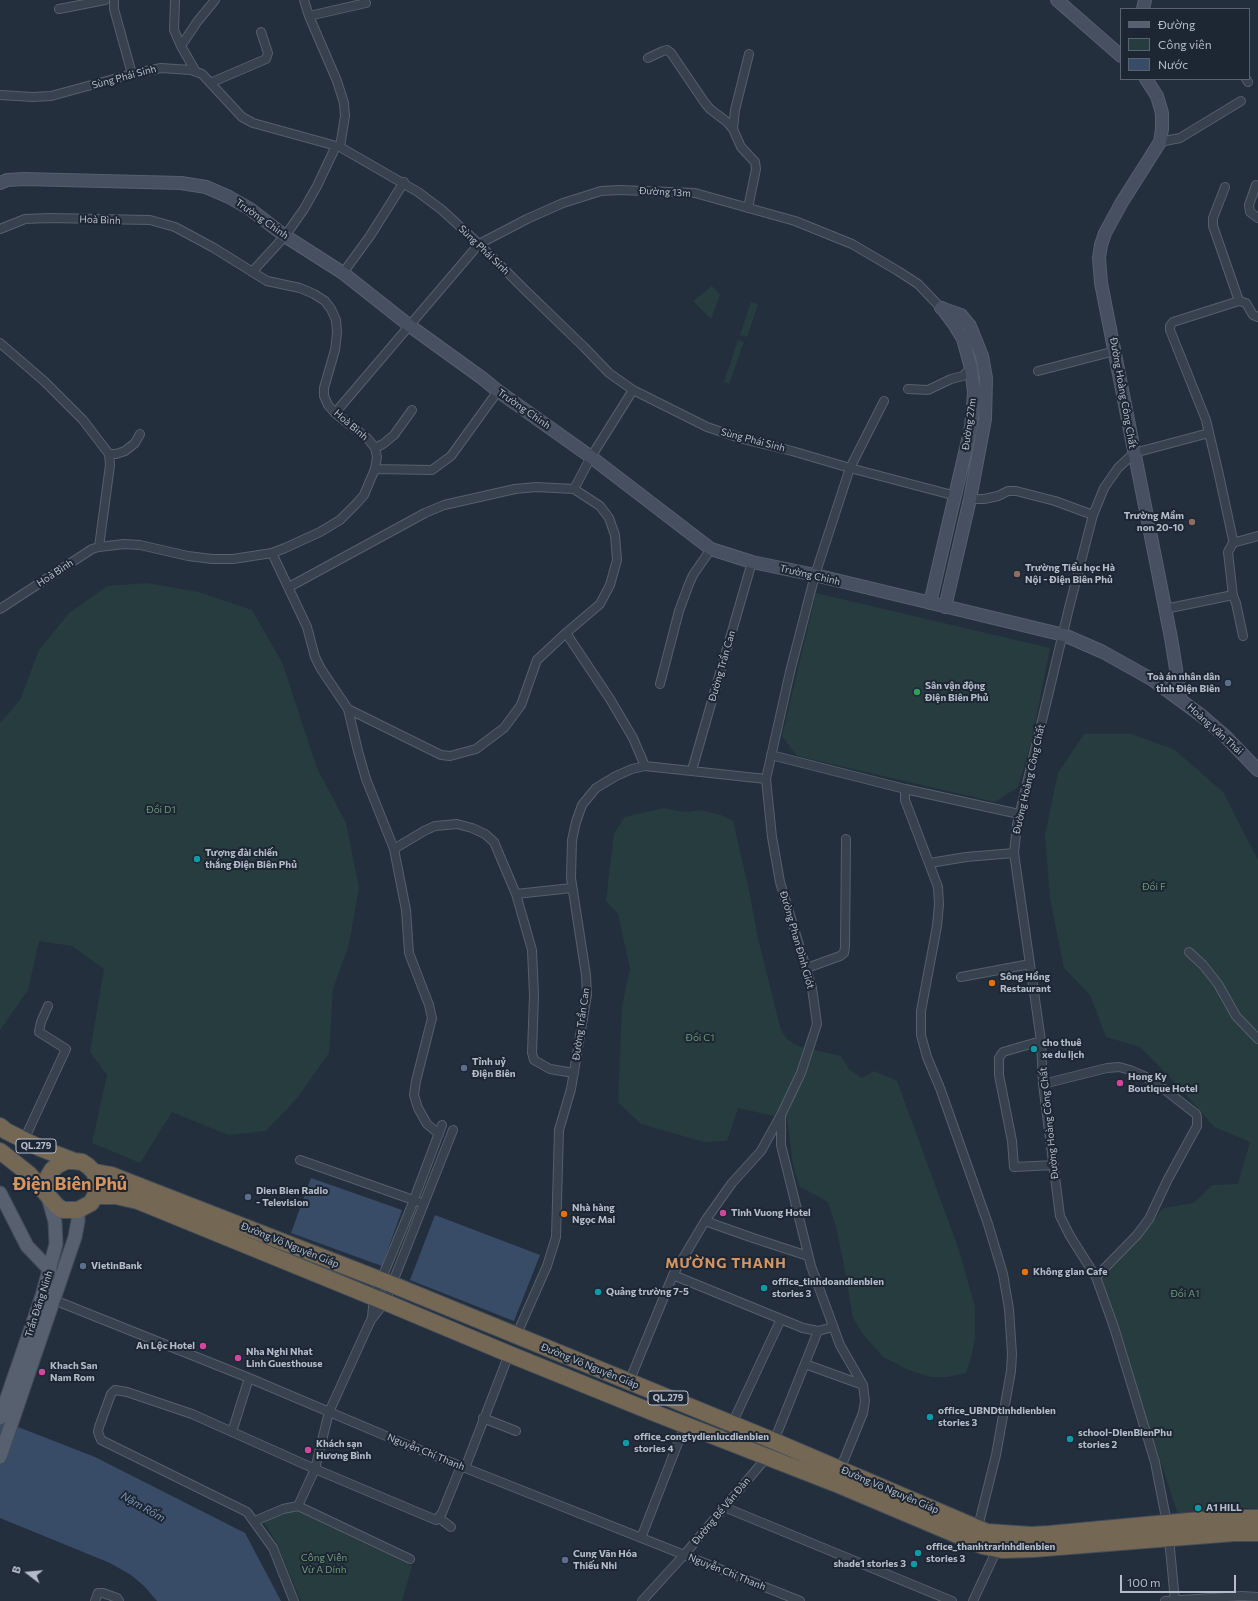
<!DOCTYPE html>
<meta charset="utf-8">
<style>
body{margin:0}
#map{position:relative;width:1258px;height:1601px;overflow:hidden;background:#242f3e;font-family:Commissioner,sans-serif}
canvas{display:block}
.legend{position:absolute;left:1120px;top:8px;width:130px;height:72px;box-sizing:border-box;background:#1d2633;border:1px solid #59626f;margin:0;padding:5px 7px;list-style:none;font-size:12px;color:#b4bcc9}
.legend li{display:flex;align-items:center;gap:8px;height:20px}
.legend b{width:20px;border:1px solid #59626f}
.north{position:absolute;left:8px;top:1553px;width:40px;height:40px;-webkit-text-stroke:3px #1d2633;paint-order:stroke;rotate:286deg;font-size:11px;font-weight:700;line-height:16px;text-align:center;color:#b4bcc9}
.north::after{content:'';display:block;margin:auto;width:14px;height:18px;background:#b4bcc9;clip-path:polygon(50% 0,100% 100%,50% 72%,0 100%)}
.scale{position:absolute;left:1120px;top:1575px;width:116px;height:18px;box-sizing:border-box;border:2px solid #b4bcc9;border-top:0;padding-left:5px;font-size:12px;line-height:14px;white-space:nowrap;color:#b4bcc9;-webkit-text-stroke:3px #1d2633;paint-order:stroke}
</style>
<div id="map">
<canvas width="1258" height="1601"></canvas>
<ul class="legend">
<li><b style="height:5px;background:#56606e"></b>Đường</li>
<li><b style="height:11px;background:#263c3f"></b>Công viên</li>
<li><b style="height:11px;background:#394c67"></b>Nước</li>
</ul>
<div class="north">B</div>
<div class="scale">100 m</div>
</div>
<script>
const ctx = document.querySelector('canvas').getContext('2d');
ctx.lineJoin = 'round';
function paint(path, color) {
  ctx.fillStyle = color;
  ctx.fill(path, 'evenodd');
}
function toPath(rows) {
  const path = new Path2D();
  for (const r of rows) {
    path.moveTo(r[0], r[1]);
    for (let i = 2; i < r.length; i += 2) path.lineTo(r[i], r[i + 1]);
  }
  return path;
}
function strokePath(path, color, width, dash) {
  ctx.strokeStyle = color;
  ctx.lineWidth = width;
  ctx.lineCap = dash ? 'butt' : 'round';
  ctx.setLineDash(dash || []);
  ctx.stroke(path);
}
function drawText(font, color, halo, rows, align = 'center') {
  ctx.font = font + ' Commissioner,sans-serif';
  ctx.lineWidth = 4;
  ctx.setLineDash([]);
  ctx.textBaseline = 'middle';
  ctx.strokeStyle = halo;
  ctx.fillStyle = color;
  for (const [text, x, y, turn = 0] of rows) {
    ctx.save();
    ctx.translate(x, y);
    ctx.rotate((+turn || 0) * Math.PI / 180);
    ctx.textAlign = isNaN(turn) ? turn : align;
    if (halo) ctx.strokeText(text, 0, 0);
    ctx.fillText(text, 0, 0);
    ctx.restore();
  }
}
const green = toPath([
 [712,286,720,295,711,319,693,301],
 [751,302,758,304,747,337,740,335],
 [738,340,744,342,729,384,724,382],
 [147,583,198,592,252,610,282,662,317,768,346,823,359,888,349,944,333,989,329,1053,298,1097,266,1131,228,1135,172,1112,140,1163,92,1143,107,1075,90,1052,104,969,72,946,39,941,28,990,0,1030,0,723,20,700,39,650,69,613,107,586],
 [816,593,1050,648,1031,743,1018,787,995,802,797,756,782,736],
 [1084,734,1132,734,1175,750,1223,792,1258,860,1258,1509,1230,1507,1178,1515,1140,1398,1119,1326,1102,1278,1164,1208,1194,1203,1212,1185,1238,1184,1250,1142,1214,1127,1179,1087,1140,1047,1106,1037,1090,995,1064,968,1050,898,1045,835,1058,773],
 [663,808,685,812,701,810,721,815,733,821,749,890,757,934,780,1027,786,1038,798,1046,841,1056,849,1069,862,1078,874,1071,897,1081,959,1250,975,1307,975,1338,971,1358,966,1373,948,1377,931,1377,908,1370,883,1357,862,1333,853,1318,843,1260,836,1227,828,1202,799,1186,793,1165,787,1119,738,1108,727,1141,704,1142,641,1124,618,1102,622,1006,630,969,618,914,606,901,614,833,625,817],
 [295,1510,412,1566,402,1601,301,1601,275,1540,263,1521]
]);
const water = toPath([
 [311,1178,402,1210,382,1266,291,1233],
 [435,1215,540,1255,514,1321,410,1280],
 [0,1420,95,1457,245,1533,281,1601,157,1601,144,1586,131,1575,110,1563,0,1518]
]);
const street = toPath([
 [114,0,114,9,132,74],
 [175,0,174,30,181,46,196,72],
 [304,0,309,16,337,81,344,103,345,116,340,147],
 [59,9,105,0],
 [309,16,366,3],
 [181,46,197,22,215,0],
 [648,58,663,51,667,50,671,53,705,103,710,109,727,122,733,129,741,147,755,162,756,169,748,208],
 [1246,79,1248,82],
 [210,83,266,59,268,53,261,32],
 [0,95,33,97,51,96,132,74,161,68,191,70,202,74,242,117,253,123,340,147,418,192,442,210,479,244,525,290,584,347,609,373,633,390,707,427,743,439,792,451,850,468,956,496],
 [733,129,735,110,749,54],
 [1160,142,1180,138,1241,101],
 [1256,185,1249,205,1250,212,1258,218],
 [1225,187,1213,218,1213,226,1239,301],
 [0,229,25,219,49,218,150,220,175,227,214,248,267,281,300,288,314,294,325,301,331,309,336,320,337,333,335,350,324,388,324,396,328,405,335,413,368,439,375,448,377,457,375,469,369,483,364,495,356,504,340,520,320,532,285,548,272,553,233,559,212,559,188,556,140,545,124,544,99,547,92,549,0,609],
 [252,272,285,236,304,209,317,186,336,146],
 [343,273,370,236,404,182],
 [1258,317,1253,315,1246,303,1239,301,1173,322,1170,326,1170,330,1206,420,1219,475,1233,540,1236,542,1258,536],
 [0,343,45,382,83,420,109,454,110,465,99,547],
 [1038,371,1115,351],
 [908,389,928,390,951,379,963,376,971,368],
 [335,413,479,244,527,219,563,203,601,191,620,190,695,193,795,221,852,244,898,271,918,284,941,308],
 [375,448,383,444,394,435,412,410],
 [109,454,116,454,125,451,135,443,140,434],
 [375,469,432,470,451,456,498,391],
 [574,489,591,457,633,390],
 [970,499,984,499,998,496,1008,491,1016,491,1055,501,1093,515],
 [1234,541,1228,552,1233,596,1236,603,1243,636],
 [272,553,307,627,315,657,321,669,348,709,358,751,366,779,394,849,406,910,409,953,429,1005,432,1018,416,1081,414,1095,418,1108,427,1124,439,1134],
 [289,587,425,513,444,505,515,489,536,487,574,489,600,506,609,518,615,535,617,560,610,585,600,604,566,633,537,660,521,705,504,728,476,749,450,756,441,755,348,709],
 [1165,609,1233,595],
 [566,633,610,699,633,738,645,766],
 [660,684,679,611,689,584,693,575,711,549],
 [771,755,905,789,1019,814],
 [692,770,752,562],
 [905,789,905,800,938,887,939,904,937,926,921,1011,921,1035,927,1057,940,1088,988,1224,1003,1274,1009,1309,1012,1354,1011,1371,996,1455,978,1527],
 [394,849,424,831,435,826,457,824,472,828,485,834,494,842,516,894,532,950,534,995,532,1053,534,1060,550,1069,574,1073],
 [930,863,966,857,1014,853],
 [516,894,572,888],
 [1189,952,1203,965,1218,984,1236,1016,1258,1039],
 [807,968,840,956,844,953,845,947,846,839],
 [961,977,1030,964],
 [1041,1041,1003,1052,999,1058,999,1075,1012,1141,1014,1167,1054,1165],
 [1043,1084,1107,1068,1119,1067,1130,1070,1144,1076,1164,1089,1196,1114,1197,1117,1197,1126,1168,1179,1149,1219,1137,1235,1096,1277],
 [781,1115,781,1145,811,1266,840,1345,863,1385,865,1401,863,1413,839,1472],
 [453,1130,385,1302,371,1320,364,1335,329,1412,315,1469,436,1520,442,1513,461,1466],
 [24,1140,66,1049,39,1032,41,1022,48,1006],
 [300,1160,419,1202],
 [705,1221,753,1238,808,1256],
 [673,1275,803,1328,818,1331,833,1327],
 [54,1300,249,1378,405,1444,800,1601],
 [372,1317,374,1297,410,1210,442,1125],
 [516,1336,547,1266,556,1237,559,1130,571,1089,587,995,586,975,571,878,572,840,576,822,582,805,596,788,616,776,632,769,645,766,766,779],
 [805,1364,863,1385],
 [629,1382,673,1275,705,1221,732,1183,761,1151,781,1115,801,1073,817,1024,812,988,780,882,772,837,766,779,790,672,815,575,850,468,884,401],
 [483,1418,516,1431],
 [232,1432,249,1378],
 [724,1441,781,1319],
 [774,1441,818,1331],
 [465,1468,509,1354],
 [724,1507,952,1601],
 [439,1518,451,1527],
 [255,1521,283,1509,298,1506,410,1559],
 [1167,1523,1155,1462,1114,1327,1096,1277,1070,1236,1060,1216,1043,1084,1041,1041,1014,853,1017,825,1069,608,1093,515,1104,488,1118,468,1134,453,1209,433],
 [641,1538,685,1425],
 [1169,1538,1175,1601],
 [95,1601,98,1593,103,1593,117,1598,119,1601],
 [294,1601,273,1548,247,1512,101,1440,98,1432,99,1427,111,1394,115,1390,127,1392,192,1414,315,1469,298,1506],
 [642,1601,684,1555,767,1457],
 [973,1601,993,1558,995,1548],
 [1165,1601,1242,1596,1258,1597]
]);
const secondary = toPath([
 [1057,0,1121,56],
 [1143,9,1145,0],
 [1146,79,1157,96,1162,113,1162,129,1160,142,1122,202,1105,233,1101,245,1099,258,1101,283,1171,638,1181,700],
 [0,183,7,180,24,179,181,183,206,187,229,197,250,209,285,236,343,273,410,326,482,378,498,391,591,457,711,549,752,562,815,575,1064,635,1103,652,1153,680,1202,716,1225,736,1258,770],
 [941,308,961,315,970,326,982,356,986,378,985,419,970,499,945,607],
 [930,603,971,427,973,407,974,392,971,368,963,339,954,324,942,308]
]);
const primary = toPath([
 [0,1193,27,1246,50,1270],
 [0,1418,42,1296,56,1244,55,1222,48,1197],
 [0,1457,75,1237,78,1221,78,1210]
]);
const highway = toPath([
 [0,1126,6,1131,40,1148,74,1161],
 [0,1151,29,1174,57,1206,63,1210,78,1210,91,1203,95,1196,97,1188,97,1180,94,1172,88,1166,82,1162,74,1161,66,1161,58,1165,52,1170,48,1177,48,1195],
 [94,1172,111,1175,391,1284,774,1441,987,1532,1031,1535,1049,1534,1167,1523,1225,1518,1258,1518],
 [95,1196,116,1196,138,1201,385,1302,509,1354,652,1412,834,1483,983,1546,1002,1550,1033,1549,1234,1533,1258,1533]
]);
const markers = [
 [1192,522,4,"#8d6e63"],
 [1017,574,4,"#8d6e63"],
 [1228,683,4,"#5c6f8a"],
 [917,692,4,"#2e9e5b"],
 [197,859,4,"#0f9aa8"],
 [992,983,4,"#e8710a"],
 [1034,1049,4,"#0f9aa8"],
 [464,1068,4,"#5c6f8a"],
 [1120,1083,4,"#d1479c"],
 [248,1197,4,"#5c6f8a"],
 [723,1213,4,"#d1479c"],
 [564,1214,4,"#e8710a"],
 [83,1266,4,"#5c6f8a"],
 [1025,1272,4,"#e8710a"],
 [764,1288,4,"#0f9aa8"],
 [598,1292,4,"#0f9aa8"],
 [203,1346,4,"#d1479c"],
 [238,1358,4,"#d1479c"],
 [42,1372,4,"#d1479c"],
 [930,1417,4,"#0f9aa8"],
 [1070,1439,4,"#0f9aa8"],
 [626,1443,4,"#0f9aa8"],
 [308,1450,4,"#d1479c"],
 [1198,1508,4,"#0f9aa8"],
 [918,1553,4,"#0f9aa8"],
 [565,1560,4,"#5c6f8a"],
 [914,1564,4,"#0f9aa8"]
];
const shields = [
 [36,1146,40],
 [668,1398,40]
];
const shieldNames = [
 ["QL.279",36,1146],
 ["QL.279",668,1398]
];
const streetNames = [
 ["Sùng Phái Sinh",124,77,-15],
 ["Đường 13m",665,192,3],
 ["Trường Chinh",262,219,35],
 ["Hoà Bình",100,220,2],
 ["Sùng Phái Sinh",484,250,44],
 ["Đường Hoàng Công Chất",1123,393,80],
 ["Trường Chinh",524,409,35],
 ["Đường 27m",969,424,-82],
 ["Hoà Bình",351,425,41],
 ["Sùng Phái Sinh",753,440,15],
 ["Hoà Bình",55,573,-33],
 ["Trường Chinh",810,575,13],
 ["Đường Trần Can",722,666,-74],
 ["Hoàng Văn Thái",1215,729,42],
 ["Đường Hoàng Công Chất",1029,779,-77],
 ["Đường Phan Đình Giót",797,940,74],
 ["Đường Trần Can",581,1024,-82],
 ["Đường Hoàng Công Chất",1049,1123,-96],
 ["Đường Võ Nguyên Giáp",290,1245,22],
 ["Trần Đăng Ninh",39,1304,-72],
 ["Đường Võ Nguyên Giáp",590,1366,22],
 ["Nguyễn Chí Thanh",426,1452,22],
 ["Đường Võ Nguyên Giáp",890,1490,23],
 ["Đường Bế Văn Đàn",721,1511,-50],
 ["Nguyễn Chí Thanh",727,1572,22]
];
const poiNames = [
 ["Trường Mầm",1184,516,"right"],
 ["non 20-10",1184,528,"right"],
 ["Trường Tiểu học Hà",1025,568],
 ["Nội - Điện Biên Phủ",1025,580],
 ["Toà án nhân dân",1220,677,"right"],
 ["tỉnh Điện Biên",1220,689,"right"],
 ["Sân vận động",925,686],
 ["Điện Biên Phủ",925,698],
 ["Tượng đài chiến",205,853],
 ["thắng Điện Biên Phủ",205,865],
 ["Sông Hồng",1000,977],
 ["Restaurant",1000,989],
 ["cho thuê",1042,1043],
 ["xe du lịch",1042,1055],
 ["Tỉnh uỷ",472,1062],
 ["Điện Biên",472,1074],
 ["Hong Ky",1128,1077],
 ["Boutique Hotel",1128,1089],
 ["Dien Bien Radio",256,1191],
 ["- Television",256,1203],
 ["Nhà hàng",572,1208],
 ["Ngọc Mai",572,1220],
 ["Tinh Vuong Hotel",731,1213],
 ["VietinBank",91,1266],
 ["Không gian Cafe",1033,1272],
 ["office_tinhdoandienbien",772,1282],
 ["stories 3",772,1294],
 ["Quảng trường 7-5",606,1292],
 ["An Lộc Hotel",195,1346,"right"],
 ["Nha Nghi Nhat",246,1352],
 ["Linh Guesthouse",246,1364],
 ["Khach San",50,1366],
 ["Nam Rom",50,1378],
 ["office_UBNDtinhdienbien",938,1411],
 ["stories 3",938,1423],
 ["school-DienBienPhu",1078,1433],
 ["stories 2",1078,1445],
 ["office_congtydienlucdienbien",634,1437],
 ["stories 4",634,1449],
 ["Khách sạn",316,1444],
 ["Hương Bình",316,1456],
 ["A1 HILL",1206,1508],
 ["office_thanhtrarinhdienbien",926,1547],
 ["stories 3",926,1559],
 ["Cung Văn Hóa",573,1554],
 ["Thiếu Nhi",573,1566],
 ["shade1 stories 3",906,1564,"right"]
];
const parkNames = [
 ["Đồi D1",161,810],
 ["Đồi F",1154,887],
 ["Đồi C1",700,1038],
 ["Đồi A1",1185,1294],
 ["Công Viên",324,1558],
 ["Vừ A Dính",324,1570]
];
const waterNames = [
 ["Nậm Rốm",143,1507,30]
];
const districtNames = [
 ["MƯỜNG THANH",726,1263]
];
const townNames = [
 ["Điện Biên Phủ",70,1184]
];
paint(green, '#263c3f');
paint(water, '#394c67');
strokePath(street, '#565f6c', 10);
strokePath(secondary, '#565f6c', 14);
strokePath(primary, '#414a57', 15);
strokePath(highway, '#434c59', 18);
strokePath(street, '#38414e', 8);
strokePath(secondary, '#465061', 12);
strokePath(primary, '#56606e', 13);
strokePath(highway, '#746855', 16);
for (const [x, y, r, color] of markers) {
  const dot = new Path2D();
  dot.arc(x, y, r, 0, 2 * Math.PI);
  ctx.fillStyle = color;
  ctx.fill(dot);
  strokePath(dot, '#1d2633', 1.5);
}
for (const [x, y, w] of shields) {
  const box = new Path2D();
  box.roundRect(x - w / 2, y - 7, w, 14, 3);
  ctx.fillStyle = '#1d2633';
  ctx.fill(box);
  strokePath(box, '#b4bcc9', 1);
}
drawText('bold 9px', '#b4bcc9', null, shieldNames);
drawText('10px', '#b4bcc9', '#1d2633', streetNames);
drawText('bold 10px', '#b4bcc9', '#1d2633', poiNames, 'left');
drawText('10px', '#6b9a76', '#1d2633', parkNames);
drawText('italic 11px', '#7c92b1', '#1d2633', waterNames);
ctx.letterSpacing = '1px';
drawText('bold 14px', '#d59563', '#1d2633', districtNames);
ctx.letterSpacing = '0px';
drawText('bold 18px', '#d59563', '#1d2633', townNames);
</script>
